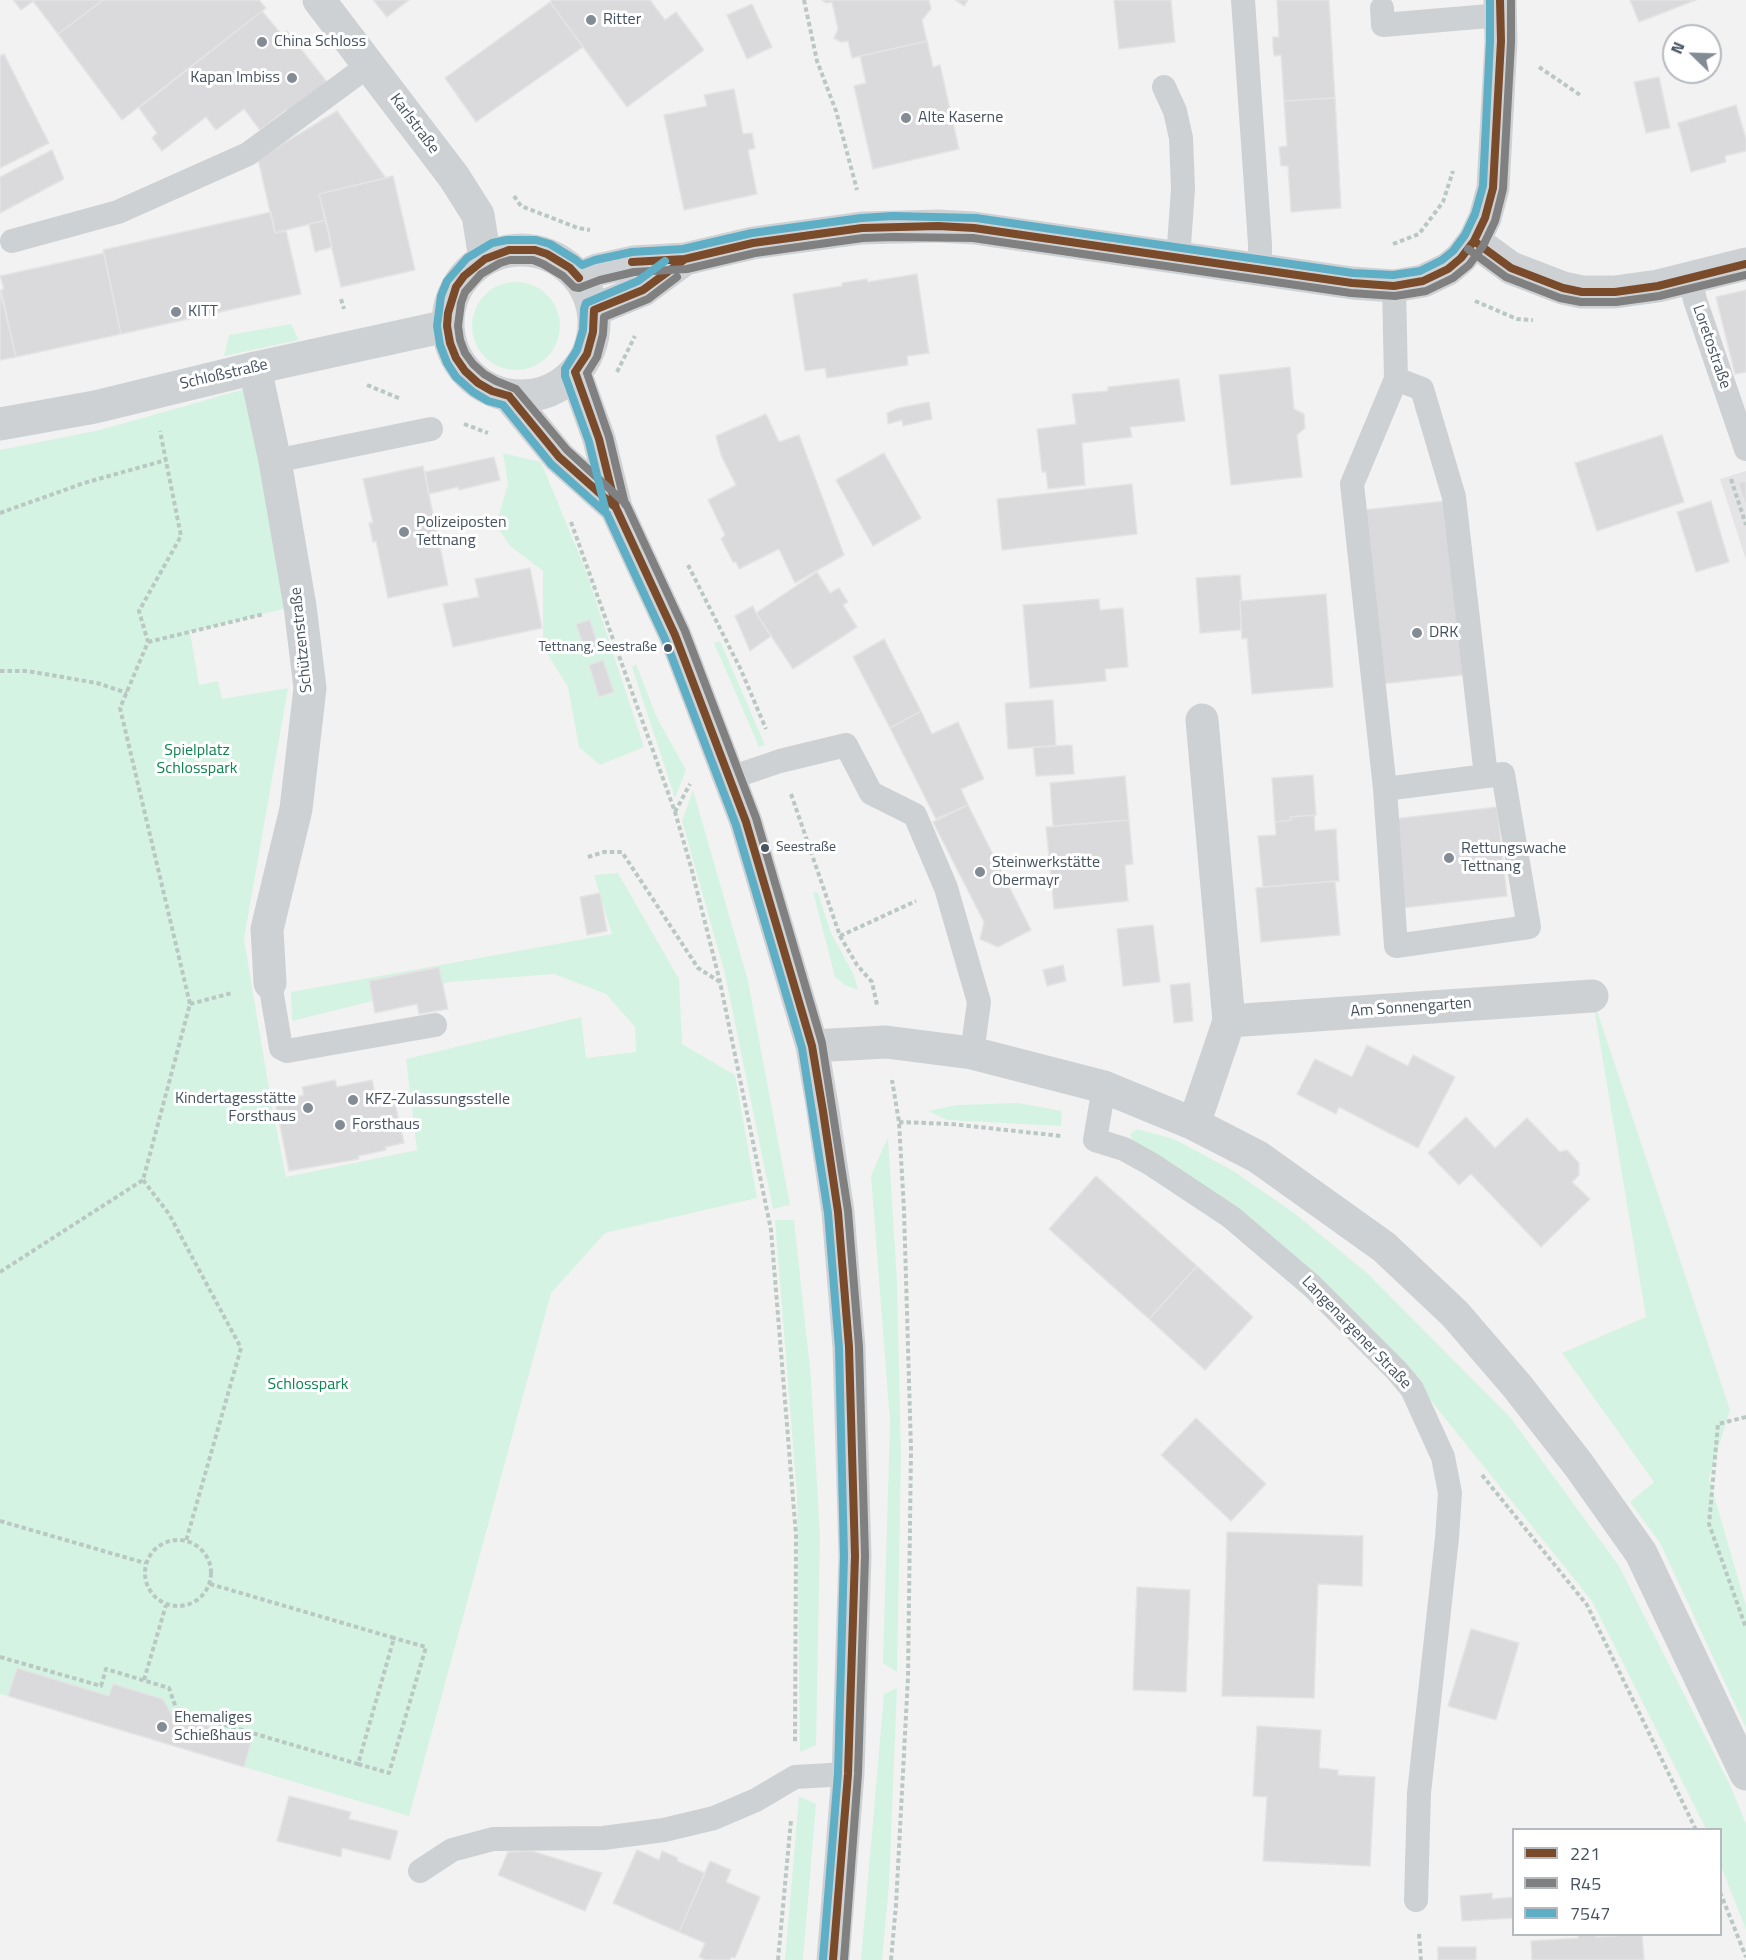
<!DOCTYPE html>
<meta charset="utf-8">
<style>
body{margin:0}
#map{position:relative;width:1746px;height:1960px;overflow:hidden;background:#f3f2f2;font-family:"Titillium Web",sans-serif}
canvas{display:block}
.legend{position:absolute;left:1512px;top:1828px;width:210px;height:108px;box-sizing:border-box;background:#fff;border:2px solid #b5bac0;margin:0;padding:8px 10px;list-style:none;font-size:18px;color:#475361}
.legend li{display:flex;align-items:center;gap:12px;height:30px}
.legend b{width:30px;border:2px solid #b5bac0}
.north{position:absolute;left:1662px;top:24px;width:60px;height:60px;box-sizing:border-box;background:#fff;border:2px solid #b5bac0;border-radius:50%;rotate:293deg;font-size:16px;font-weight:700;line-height:24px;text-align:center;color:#475361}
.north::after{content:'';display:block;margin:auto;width:21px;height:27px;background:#838b94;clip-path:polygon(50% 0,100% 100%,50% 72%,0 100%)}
</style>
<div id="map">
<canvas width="1746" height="1960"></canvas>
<ul class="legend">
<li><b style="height:8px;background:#7a4b2a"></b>221</li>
<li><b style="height:8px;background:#808080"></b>R45</li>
<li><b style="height:8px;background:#5eaec6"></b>7547</li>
</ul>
<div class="north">N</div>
</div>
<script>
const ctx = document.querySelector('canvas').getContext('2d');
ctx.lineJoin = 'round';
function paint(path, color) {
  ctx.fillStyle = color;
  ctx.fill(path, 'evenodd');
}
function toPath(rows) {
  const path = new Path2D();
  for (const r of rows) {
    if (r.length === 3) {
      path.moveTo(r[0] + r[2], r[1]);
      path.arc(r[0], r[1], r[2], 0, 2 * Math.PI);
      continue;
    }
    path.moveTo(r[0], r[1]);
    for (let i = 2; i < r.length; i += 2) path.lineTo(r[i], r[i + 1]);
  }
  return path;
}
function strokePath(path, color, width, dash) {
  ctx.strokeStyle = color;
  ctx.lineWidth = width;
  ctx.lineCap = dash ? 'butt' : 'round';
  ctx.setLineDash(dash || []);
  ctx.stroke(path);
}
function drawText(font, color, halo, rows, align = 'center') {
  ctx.font = font + ' "Titillium Web",sans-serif';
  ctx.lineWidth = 6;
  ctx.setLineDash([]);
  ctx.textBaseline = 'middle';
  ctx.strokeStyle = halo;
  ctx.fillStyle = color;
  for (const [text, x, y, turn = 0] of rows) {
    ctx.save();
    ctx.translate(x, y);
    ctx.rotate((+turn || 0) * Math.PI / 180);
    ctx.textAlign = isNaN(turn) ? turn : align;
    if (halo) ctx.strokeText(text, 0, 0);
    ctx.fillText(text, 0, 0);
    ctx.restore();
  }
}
const education = toPath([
 [1746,471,1746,560,1720,479]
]);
const green = toPath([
 [516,326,44],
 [291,324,299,340,224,356,229,335],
 [245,389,287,608,190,632,199,685,218,681,222,699,288,688,244,939,271,1101,286,1177,417,1150,406,1059,581,1017,586,1058,636,1052,635,1027,606,994,554,974,449,982,292,1021,291,992,612,934,594,875,618,873,679,979,682,1044,735,1075,757,1198,605,1233,551,1293,409,1816,244,1767,252,1739,172,1715,163,1699,113,1684,109,1696,17,1668,8,1696,0,1694,0,450,100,430],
 [503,453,541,462,586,571,644,747,600,765,579,747,568,687,543,647,543,571,510,546,496,525,508,484],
 [720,641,765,745,759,747,714,643],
 [636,664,657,718,686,770,675,798,632,667],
 [693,790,748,981,790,1205,773,1209,725,974,682,821],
 [813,892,818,893,831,933,854,975,858,990,845,985,835,977],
 [1592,996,1730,1410,1709,1478,1746,1606,1746,1728,1660,1543,1630,1502,1654,1482,1562,1353,1646,1317],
 [1018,1103,1062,1111,1061,1126,947,1120,928,1111,957,1105],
 [1137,1129,1174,1139,1232,1170,1294,1213,1367,1273,1510,1417,1619,1566,1731,1787,1746,1824,1746,1930,1721,1866,1720,1830,1706,1829,1592,1601,1403,1366,1137,1152,1130,1134],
 [888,1137,897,1282,901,1457,897,1672,883,1663,890,1422,871,1176],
 [775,1220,794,1220,811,1378,820,1537,816,1745,800,1752,797,1494],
 [897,1688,889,1885,882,1960,861,1960,884,1694],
 [799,1796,816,1804,803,1960,785,1960]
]);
const building = toPath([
 [13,0,35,0,21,10,13,0],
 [35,0,103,0,58,34,33,1,35,0],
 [103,0,259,0,266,8,122,120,58,34,103,0],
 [373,0,409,0,387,17,373,0],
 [552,0,650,0,665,20,676,12,704,50,627,107,550,2,552,0],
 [822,0,929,0,931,9,922,20,927,41,852,58,848,41,841,42,834,38,838,29,832,2,826,3,822,0],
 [955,0,968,0,964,6,955,0],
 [1114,0,1171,0,1175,42,1119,49,1114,0],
 [1277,0,1329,0,1335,98,1284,101,1281,55,1274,56,1273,47,1273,37,1279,37,1277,0],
 [1630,0,1696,0,1639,22,1630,0],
 [550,2,583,47,476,122,445,78,550,2],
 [752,4,772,47,747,59,727,15,752,4],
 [262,11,282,35,287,31,327,82,288,112,286,110,260,130,244,109,216,130,206,117,162,151,152,138,157,133,139,108,262,11],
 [927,41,933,67,940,65,959,149,873,169,854,86,866,83,860,56,927,41],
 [4,54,49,143,0,168,0,56,4,54],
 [1659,77,1670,128,1646,133,1634,82,1659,77],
 [734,89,743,134,752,133,755,148,748,150,757,194,684,210,664,115,707,106,704,95,734,89],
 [1335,98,1341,208,1291,212,1288,166,1281,166,1279,147,1287,146,1284,101,1335,98],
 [1736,105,1746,139,1746,151,1725,156,1726,162,1691,172,1678,123,1736,105],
 [337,111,386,178,319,194,326,220,275,233,258,159,337,111],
 [52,150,64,179,0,213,0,177,52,150],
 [393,176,415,270,341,287,319,194,393,176],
 [271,212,275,233,286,231,301,294,121,334,103,250,271,212],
 [326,220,332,247,315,252,309,224,326,220],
 [104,253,121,334,16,357,1,290,4,289,0,276,104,253],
 [917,274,929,353,907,356,908,365,827,378,825,368,805,371,793,294,842,286,842,283,867,279,868,282,917,274],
 [0,290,16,357,0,360,0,290],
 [1746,290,1746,372,1735,374,1716,297,1746,290],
 [1290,367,1294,409,1304,414,1305,428,1297,435,1302,477,1231,485,1219,375,1290,367],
 [1179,379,1185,421,1130,427,1132,437,1082,443,1085,485,1048,489,1046,472,1042,472,1037,429,1076,424,1072,394,1108,391,1108,387,1179,379],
 [929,402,932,419,903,426,902,420,888,424,887,413,899,408,929,402],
 [766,414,779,442,799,435,844,555,795,583,779,549,739,569,736,562,733,562,721,539,725,535,708,500,736,485,721,455,716,436,766,414],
 [1662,435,1684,502,1597,531,1575,463,1662,435],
 [884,453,921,518,873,546,836,480,884,453],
 [494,457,500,480,459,490,458,487,429,494,425,472,494,457],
 [423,466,448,585,388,598,376,541,373,542,369,523,373,523,363,479,423,466],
 [1746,481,1746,507,1738,483,1746,481],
 [1132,484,1137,534,1002,550,997,499,1132,484],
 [1445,501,1463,675,1381,684,1363,510,1445,501],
 [1711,501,1729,562,1696,572,1677,512,1711,501],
 [530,568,542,628,453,647,443,604,479,597,475,579,530,568],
 [817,572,830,593,839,588,848,602,843,605,857,627,793,669,756,613,817,572],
 [1240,575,1242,601,1240,601,1241,630,1200,633,1196,578,1240,575],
 [1326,594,1333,687,1252,694,1247,638,1242,639,1240,601,1326,594],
 [1099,599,1100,610,1123,608,1128,667,1105,669,1106,681,1030,688,1023,605,1099,599],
 [753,606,756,613,771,636,750,651,735,616,753,606],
 [590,620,600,652,587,656,576,624,590,620],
 [884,639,921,711,890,728,853,657,884,639],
 [603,660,614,692,599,697,589,665,603,660],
 [1053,700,1056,746,1008,749,1005,703,1053,700],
 [921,711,932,734,958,722,984,779,961,789,968,805,936,819,890,728,921,711],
 [1072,745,1074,774,1036,776,1033,747,1072,745],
 [1313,775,1316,815,1290,817,1291,820,1275,822,1272,778,1313,775],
 [1125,776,1129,820,1053,826,1050,783,1125,776],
 [968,805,1031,930,998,947,980,939,984,922,933,822,968,805],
 [1497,807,1507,896,1402,908,1393,819,1497,807],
 [1314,815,1315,831,1336,829,1339,881,1263,887,1258,836,1276,835,1275,822,1291,820,1290,817,1314,815],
 [1129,820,1133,864,1125,865,1128,901,1054,909,1046,827,1129,820],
 [1335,881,1340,935,1261,942,1256,888,1335,881],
 [600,893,607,931,587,935,580,897,600,893],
 [1153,925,1160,982,1123,986,1117,929,1153,925],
 [1063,965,1066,981,1047,986,1043,970,1063,965],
 [439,967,448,1009,419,1014,417,1004,375,1013,369,981,439,967],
 [1190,983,1193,1021,1174,1023,1170,985,1190,983],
 [1367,1045,1408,1066,1413,1055,1455,1077,1418,1148,1339,1107,1336,1114,1297,1094,1315,1059,1352,1077,1367,1045],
 [335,1080,337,1087,372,1080,378,1107,395,1103,404,1143,385,1147,386,1150,358,1156,359,1159,289,1171,275,1101,304,1095,302,1087,335,1080],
 [1466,1117,1495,1148,1527,1118,1560,1152,1567,1150,1579,1163,1579,1175,1572,1182,1590,1199,1541,1247,1471,1174,1459,1185,1428,1153,1466,1117],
 [1096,1176,1197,1266,1149,1319,1049,1229,1096,1176],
 [1197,1266,1253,1317,1205,1370,1149,1319,1197,1266],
 [1196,1418,1266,1484,1231,1521,1161,1455,1196,1418],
 [1227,1532,1363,1536,1362,1586,1318,1584,1314,1698,1222,1696,1227,1532],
 [1137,1587,1190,1590,1186,1692,1133,1690,1137,1587],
 [1471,1629,1519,1643,1496,1720,1448,1706,1471,1629],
 [17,1668,109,1696,113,1684,163,1699,172,1715,252,1739,244,1767,8,1696,17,1668],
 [1257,1726,1321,1730,1319,1768,1338,1770,1338,1775,1375,1777,1370,1866,1263,1861,1267,1797,1253,1796,1257,1726],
 [289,1796,351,1812,349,1819,398,1831,390,1860,342,1848,341,1857,277,1841,289,1796],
 [637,1850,659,1860,662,1851,678,1858,677,1861,705,1873,679,1932,613,1903,637,1850],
 [532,1851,602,1873,585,1911,498,1875,508,1852,532,1851],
 [710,1861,731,1870,726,1882,760,1897,735,1958,731,1957,730,1960,706,1960,699,1957,705,1943,679,1932,710,1861],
 [1492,1893,1492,1899,1514,1897,1514,1918,1462,1921,1460,1896,1492,1893],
 [1578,1934,1596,1934,1596,1937,1642,1934,1644,1960,1532,1960,1531,1941,1578,1938,1578,1934],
 [1438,1947,1476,1947,1476,1960,1438,1960,1438,1947]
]);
const path = toPath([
 [804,0,817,61,836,111,857,190],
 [1539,67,1580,95],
 [514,196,521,206,578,228,590,230],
 [1393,244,1419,234,1443,202,1453,171],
 [341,299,344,309],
 [1475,301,1517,319,1533,320],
 [617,372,635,336],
 [367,385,401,399],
 [464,424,488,433],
 [1731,479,1746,525],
 [0,513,84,483,166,460],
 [571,522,675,812,691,867,720,982,771,1230,796,1535,795,1744],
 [688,565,741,670,766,729],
 [148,642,264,614],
 [0,671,27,671,97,683,127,693],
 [791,794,840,936,857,965,872,982,877,1005],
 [675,812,690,784],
 [588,857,604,852,622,852,698,968,720,982],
 [840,936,916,901],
 [190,1004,232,993],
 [899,1122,951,1124,1061,1136],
 [143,1180,169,1214,241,1348,186,1541],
 [0,1272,143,1180,190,1004,120,708,148,642,139,611,181,536,160,431],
 [1746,1417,1718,1424,1709,1524,1746,1628],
 [1482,1475,1587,1605,1696,1830],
 [0,1521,145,1563],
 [178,1573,33],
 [0,1657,101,1686,106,1669,169,1688,177,1711,358,1764,394,1638,210,1584],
 [144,1680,166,1605],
 [358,1764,389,1773,426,1647,394,1638],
 [1720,1892,1746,1957],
 [1419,1934,1421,1960],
 [778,1960,791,1820],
 [891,1960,896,1905,908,1677,911,1449,904,1210,899,1122,892,1080]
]);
const service = toPath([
 [1243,0,1260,244,1260,271],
 [1382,8,1383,25,1501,15],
 [1164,87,1175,111,1181,138,1183,189,1178,259],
 [12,241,118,212,248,154,369,65],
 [1690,279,1695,300,1746,449],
 [1394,286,1396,379,1352,484,1385,789,1486,776,1454,497,1422,389,1396,379],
 [275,461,431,429],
 [730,778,780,761,846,745,871,793,915,815,946,888,979,1002,972,1053],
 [1385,789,1396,946,1529,927,1503,774,1486,776],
 [270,983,281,1048,287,1051,435,1025],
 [1104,1087,1095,1140,1124,1149,1151,1164,1231,1217,1312,1286,1397,1371,1412,1389,1443,1457,1450,1493,1447,1538,1419,1793,1416,1900],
 [420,1871,452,1850,493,1839,603,1838,664,1830,714,1818,756,1800,795,1777,848,1774]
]);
const minor = toPath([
 [319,0,454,177,478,215,485,259],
 [1474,241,1511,268,1563,288,1582,292,1615,292,1658,286,1746,264],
 [255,368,275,461,300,606,310,688,296,809,267,929,270,983],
 [0,424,95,407,255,368,447,326],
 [1229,1021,1592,996],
 [812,1046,886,1042,972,1053,1104,1087,1194,1124,1258,1157,1384,1247,1455,1314,1517,1386,1578,1464,1641,1553,1746,1774],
 [1194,1124,1229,1021,1202,720]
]);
const secondary = toPath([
 [521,323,73],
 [579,278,597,270,633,262,685,259,753,243,862,228,938,226,974,228,1352,283,1394,286,1423,281,1448,269,1461,258,1474,241,1485,218,1493,188,1501,41,1500,0],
 [594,310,643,290,685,259],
 [575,372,599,439,616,508,675,635,746,822,812,1046,823,1111,838,1212,849,1347,855,1556,848,1774,833,1960],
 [509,396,559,457,616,508]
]);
const bus1 = toPath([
 [1474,241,1511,268,1563,288,1582,292,1615,292,1658,286,1746,264],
 [685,259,643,290,594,310,593,332,587,354,575,372,599,439,616,508,675,635,746,822,812,1046,823,1111,838,1212,849,1347,855,1556,848,1774,833,1960],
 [632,262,685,259,753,243,862,228,938,226,974,228,1352,283,1394,286,1423,281,1448,269,1461,258,1474,241,1485,218,1493,188,1501,41,1500,0],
 [509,396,559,457,614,506],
 [509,396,492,391,478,383,465,371,456,358,450,343,447,326,448,313,456,287,464,276,485,259,509,250,535,250,547,254,570,268,579,278]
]);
const bus2 = toPath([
 [1468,249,1506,277,1560,298,1581,302,1616,302,1659,296,1746,275],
 [625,504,609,437,587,373,597,357,603,334,604,317,648,299,677,277],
 [844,1960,858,1774,865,1556,859,1347,848,1211,822,1043,756,818,685,631,626,504,567,450,516,389,496,381,484,374,473,364,465,353,460,340,458,326,461,303,465,292,481,274,500,263,510,260,533,260,543,264,563,276,574,287,579,288,600,280,634,272,687,269,755,253,863,238,894,237,973,238,1351,293,1395,296,1426,291,1453,278,1469,265,1483,246,1495,221,1503,189,1511,42,1511,0]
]);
const bus3 = toPath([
 [605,508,589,442,565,376,565,369,577,350,583,330,584,309,586,303,638,281,665,261],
 [823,1959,838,1773,844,1556,839,1348,828,1213,802,1048,736,825,665,639,607,514,551,464,503,405,488,401,473,392,456,377,447,363,440,345,437,326,441,296,447,281,467,258,492,243,507,240,536,240,550,244,576,260,582,265,595,260,632,252,683,249,752,233,861,218,893,216,976,218,1353,273,1393,275,1420,271,1442,260,1453,251,1465,235,1475,214,1483,186,1490,41,1490,0]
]);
const markers = [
 [591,20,6,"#838b94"],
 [262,42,6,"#838b94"],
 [292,78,6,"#838b94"],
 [906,118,6,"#838b94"],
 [176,312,6,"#838b94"],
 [404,532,6,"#838b94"],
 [1417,633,6,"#838b94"],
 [668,648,5,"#475361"],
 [765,848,5,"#475361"],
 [1449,858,6,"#838b94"],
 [980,872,6,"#838b94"],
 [353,1100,6,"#838b94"],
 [308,1108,6,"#838b94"],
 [340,1125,6,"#838b94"],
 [162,1727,6,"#838b94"]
];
const busNames = [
 ["Tettnang, Seestraße",657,648],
 ["Seestraße",776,848,"left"]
];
const poiNames = [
 ["Ritter",603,20],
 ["China Schloss",274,42],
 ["Kapan Imbiss",280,78,"right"],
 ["Alte Kaserne",918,118],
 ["KITT",188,312],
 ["Polizeiposten",416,523],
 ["Tettnang",416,541],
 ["DRK",1429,633],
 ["Rettungswache",1461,849],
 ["Tettnang",1461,867],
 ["Steinwerkstätte",992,863],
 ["Obermayr",992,881],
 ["Kindertagesstätte",296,1099,"right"],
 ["Forsthaus",296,1117,"right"],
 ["KFZ-Zulassungsstelle",365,1100],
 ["Forsthaus",352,1125],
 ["Ehemaliges",174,1718],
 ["Schießhaus",174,1736]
];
const streetNames = [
 ["Karlstraße",414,124,53],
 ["Loretostraße",1711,347,71],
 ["Schloßstraße",224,375,-13],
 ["Schützenstraße",302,640,-96],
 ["Am Sonnengarten",1411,1008,-4],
 ["Langenargener Straße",1356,1333,46]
];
const parkNames = [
 ["Spielplatz",197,751],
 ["Schlosspark",197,769],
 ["Schlosspark",308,1385]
];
paint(education, '#e4e3e5');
paint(green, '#d5f3e3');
paint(building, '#dadadc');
strokePath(building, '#e4e4e5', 1.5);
strokePath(path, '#bac8c4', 4, [4.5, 3]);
strokePath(service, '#ced1d3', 24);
strokePath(minor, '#ced1d3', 33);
strokePath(secondary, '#cfd2d5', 33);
strokePath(bus1, '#7a4b2a', 8);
strokePath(bus2, '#808080', 8);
strokePath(bus3, '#5eaec6', 8);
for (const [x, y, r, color] of markers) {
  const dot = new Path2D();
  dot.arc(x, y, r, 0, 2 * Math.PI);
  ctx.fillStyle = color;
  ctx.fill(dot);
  strokePath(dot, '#fff', 2);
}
drawText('14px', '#475361', '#fff', busNames, 'right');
drawText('16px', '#475361', '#fff', poiNames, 'left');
drawText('16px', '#475361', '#fff', streetNames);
drawText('16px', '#0e8651', '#fff', parkNames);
</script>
